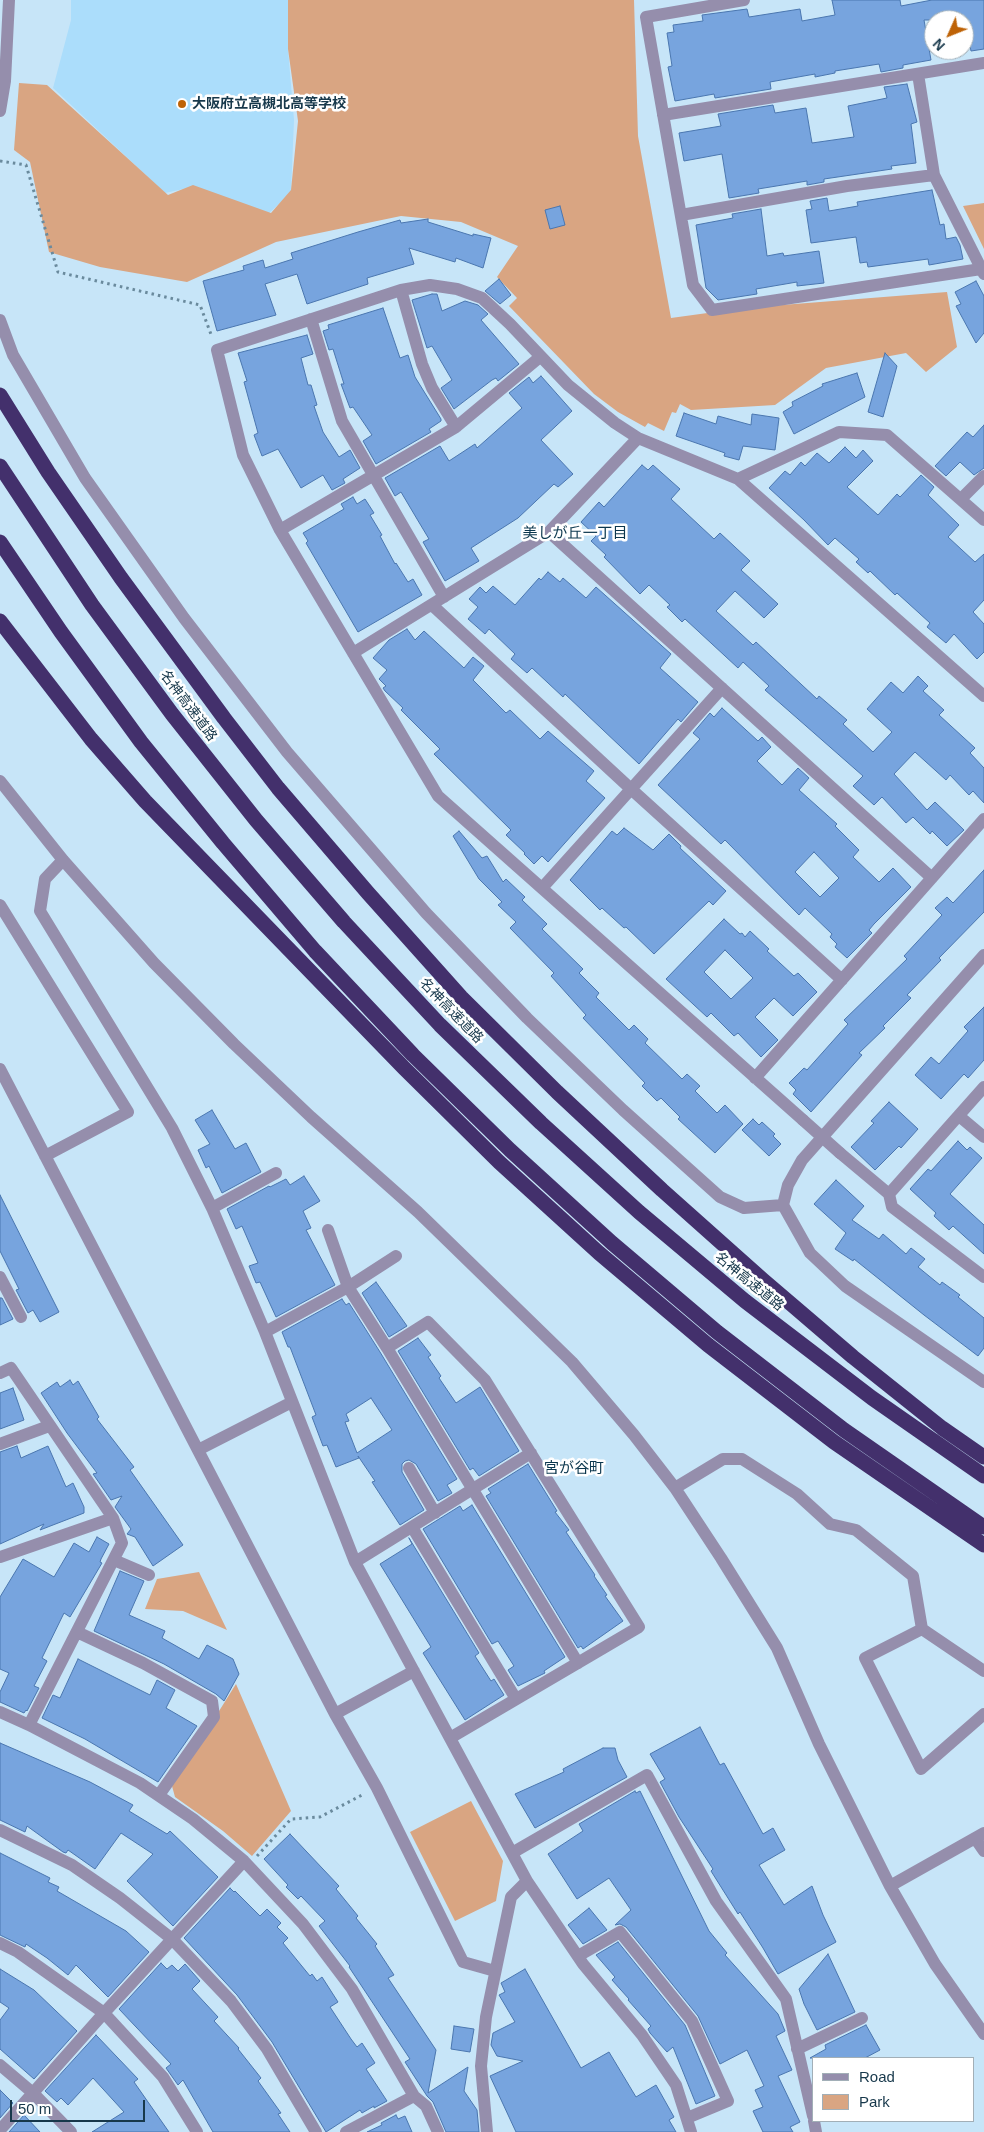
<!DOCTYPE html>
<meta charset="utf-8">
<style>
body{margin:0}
#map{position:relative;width:984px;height:2132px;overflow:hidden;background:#c7e5f8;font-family:Helvetica,sans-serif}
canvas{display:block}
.legend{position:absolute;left:812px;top:2057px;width:162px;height:65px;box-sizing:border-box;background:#fff;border:1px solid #a2afb7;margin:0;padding:6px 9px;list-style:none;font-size:15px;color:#17384b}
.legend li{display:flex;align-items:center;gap:10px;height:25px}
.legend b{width:25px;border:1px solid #a2afb7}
.north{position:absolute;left:924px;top:10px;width:50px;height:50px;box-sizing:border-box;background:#fff;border:1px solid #a2afb7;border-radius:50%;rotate:226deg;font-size:14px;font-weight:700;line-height:20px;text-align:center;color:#17384b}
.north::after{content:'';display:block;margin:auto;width:18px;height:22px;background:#be6307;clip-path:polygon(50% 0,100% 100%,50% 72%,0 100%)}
.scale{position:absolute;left:10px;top:2100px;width:135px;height:22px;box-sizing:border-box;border:2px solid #17384b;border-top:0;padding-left:6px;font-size:15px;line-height:18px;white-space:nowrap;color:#17384b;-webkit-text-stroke:4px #fff;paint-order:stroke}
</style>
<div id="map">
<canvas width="984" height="2132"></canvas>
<ul class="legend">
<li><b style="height:6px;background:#958eac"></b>Road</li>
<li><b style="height:14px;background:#d9a582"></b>Park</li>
</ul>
<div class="north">N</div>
<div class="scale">50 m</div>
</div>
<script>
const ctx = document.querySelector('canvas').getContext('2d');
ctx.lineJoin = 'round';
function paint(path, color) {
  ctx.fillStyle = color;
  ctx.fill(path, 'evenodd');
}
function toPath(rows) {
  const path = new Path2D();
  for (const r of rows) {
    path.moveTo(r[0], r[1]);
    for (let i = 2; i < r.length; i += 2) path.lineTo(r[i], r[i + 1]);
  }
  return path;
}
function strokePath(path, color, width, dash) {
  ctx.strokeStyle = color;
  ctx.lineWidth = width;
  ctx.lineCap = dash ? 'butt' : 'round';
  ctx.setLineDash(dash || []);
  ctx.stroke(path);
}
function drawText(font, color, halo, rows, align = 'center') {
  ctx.font = font + ' Helvetica,"Noto Sans JP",sans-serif';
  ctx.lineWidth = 5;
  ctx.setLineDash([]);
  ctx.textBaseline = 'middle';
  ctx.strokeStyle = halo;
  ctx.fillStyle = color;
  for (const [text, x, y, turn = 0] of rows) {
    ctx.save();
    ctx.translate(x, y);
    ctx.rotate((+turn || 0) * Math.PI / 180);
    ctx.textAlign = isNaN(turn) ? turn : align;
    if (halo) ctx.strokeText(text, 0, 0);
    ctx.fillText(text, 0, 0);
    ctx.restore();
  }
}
const built = toPath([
 [71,0,288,0,288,49,294,120,291,193,268,214,193,187,165,193,53,88,71,20]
]);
const green = toPath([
 [288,0,634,0,638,136,671,318,744,308,947,292,957,347,926,372,906,353,826,368,775,405,691,410,680,404,676,413,672,412,664,431,648,423,645,427,618,412,594,394,509,306,517,298,497,277,518,246,461,222,401,216,276,242,187,282,100,267,49,252,30,162,14,150,19,83,47,85,168,195,193,185,271,213,291,190,298,121,288,49],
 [984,203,984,249,963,206],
 [199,1572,227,1630,183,1611,145,1609,157,1579],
 [236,1684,291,1811,252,1856,223,1831,175,1797,172,1786],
 [471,1801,503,1861,496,1901,455,1921,410,1832]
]);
const building = toPath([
 [832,0,900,0,901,6,932,0,984,0,984,49,971,51,965,20,924,20,931,60,903,65,903,68,881,72,879,64,835,71,835,73,815,77,815,74,770,82,771,89,715,98,714,94,675,101,668,67,672,66,667,33,674,32,673,25,703,21,702,15,747,9,749,17,800,9,802,21,835,15,832,0],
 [907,84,917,122,911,124,916,163,891,166,892,169,824,179,824,182,807,185,807,181,758,189,759,193,729,198,722,154,684,161,679,133,721,126,718,114,773,105,775,113,806,108,812,143,854,137,848,106,887,98,884,87,907,84],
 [932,190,940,225,944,224,946,239,956,237,960,245,963,259,929,265,928,259,868,267,867,262,860,263,856,237,811,243,806,210,812,209,810,201,827,198,829,211,858,206,857,202,932,190],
 [560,206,565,225,550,229,545,210,560,206],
 [761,209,767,256,783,253,784,256,819,251,824,283,797,286,797,282,756,289,757,294,718,300,706,288,696,225,733,218,732,214,761,209],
 [428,219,428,222,473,236,473,234,491,238,483,268,456,258,455,262,409,248,414,264,367,278,368,284,307,304,297,274,265,284,276,315,217,331,203,281,244,270,243,266,263,260,265,268,293,259,291,253,358,232,400,220,401,223,428,219],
 [499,279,511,295,500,304,485,291,499,279],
 [976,281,984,296,984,333,976,343,956,306,961,304,955,292,976,281],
 [432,294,437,294,442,311,465,301,478,305,488,314,481,320,519,364,498,381,496,378,492,380,454,409,441,388,452,380,432,346,427,348,412,300,432,294],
 [383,308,400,358,408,355,415,377,441,419,441,421,429,429,431,432,376,464,363,441,372,435,353,407,350,408,341,384,344,384,333,349,329,350,323,331,329,329,328,325,383,308],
 [307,335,313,354,301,358,308,385,311,385,317,405,314,406,323,432,339,457,350,450,360,468,343,479,345,483,332,490,323,475,301,488,278,449,262,456,254,435,258,433,244,382,247,381,238,353,307,335],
 [885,353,897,366,883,417,868,412,885,353],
 [857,373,865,397,794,434,783,412,793,406,792,402,823,386,822,384,857,373],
 [541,376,572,411,541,440,573,474,558,487,554,484,518,518,471,548,479,561,445,581,423,542,429,539,417,519,401,492,395,496,385,478,440,446,449,461,475,444,477,448,522,408,509,393,529,377,533,383,541,376],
 [684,413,716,424,718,416,751,425,752,414,779,418,775,450,743,446,739,460,724,456,725,453,676,436,684,413],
 [984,425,984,468,974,475,960,462,946,476,935,466,967,432,973,437,984,425],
 [845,447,856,458,863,450,873,461,847,487,878,515,897,494,900,497,921,475,934,487,928,495,959,525,948,537,975,562,984,554,984,600,973,612,984,624,984,652,977,659,954,634,946,643,927,627,930,623,897,593,895,595,870,571,868,573,856,562,859,559,835,538,828,545,804,520,769,488,785,471,790,475,801,462,805,466,817,453,829,463,845,447],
 [642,465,648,470,653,465,680,489,671,499,714,539,720,533,750,561,741,570,778,604,764,618,735,591,716,611,753,645,756,642,817,699,819,696,847,720,843,724,873,752,892,732,867,709,891,682,903,693,918,676,928,686,923,691,944,710,939,715,975,748,970,753,984,768,984,803,973,791,969,795,950,775,946,780,915,752,894,774,927,810,935,802,964,830,947,846,932,831,930,834,913,817,906,823,882,797,874,805,853,786,863,776,765,690,769,686,743,662,738,668,685,619,682,622,667,607,670,605,649,585,640,594,604,557,606,555,591,541,596,536,581,522,599,502,604,507,642,465],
 [353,497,357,504,365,499,374,513,370,515,382,535,380,536,395,564,396,563,408,582,413,579,422,595,358,632,306,543,308,541,303,533,344,509,341,504,353,497],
 [548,572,560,582,563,578,586,598,596,587,671,654,660,668,698,702,681,722,678,719,639,764,565,694,563,697,532,668,527,673,511,659,515,654,489,629,485,634,468,619,478,607,469,599,480,587,486,593,493,586,515,605,539,578,541,580,548,572],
 [407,629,415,640,424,631,464,668,473,657,484,666,473,680,506,713,510,710,540,739,548,731,594,771,586,781,605,798,548,862,542,856,534,864,524,854,525,853,506,835,511,830,434,754,440,749,401,710,403,708,385,691,383,688,386,686,379,679,387,670,373,658,389,640,407,629],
 [722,708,758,741,762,737,771,747,757,761,782,785,798,768,809,778,799,790,837,824,835,826,859,850,853,857,879,882,893,868,911,887,874,924,869,930,872,933,847,958,835,947,837,944,830,937,832,934,805,908,799,915,725,840,721,844,658,785,700,739,693,733,710,713,714,717,722,708],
 [814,852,839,878,820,897,795,872,814,852],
 [624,828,653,850,669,834,681,846,680,848,726,891,713,905,709,901,654,954,626,927,624,928,602,908,600,910,570,880,612,831,617,835,624,828],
 [459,831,482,858,487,856,503,882,506,879,525,897,522,900,547,924,542,929,583,969,579,973,599,993,596,997,629,1030,634,1025,648,1039,645,1043,682,1079,687,1074,700,1086,695,1091,717,1113,725,1105,743,1124,715,1153,678,1119,680,1117,661,1098,657,1101,642,1086,645,1083,583,1018,586,1015,551,976,554,973,510,928,516,922,498,905,502,902,479,879,453,836,459,831],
 [984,870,984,912,939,958,941,960,907,995,911,998,883,1026,885,1028,859,1053,862,1055,811,1112,793,1094,796,1090,789,1083,804,1068,807,1070,848,1024,844,1020,907,959,904,956,942,915,935,908,947,897,953,903,984,870],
 [724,919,740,934,742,933,745,937,750,931,769,949,767,951,794,976,798,973,817,992,793,1016,774,998,755,1017,778,1040,761,1057,738,1033,734,1036,711,1013,707,1017,666,979,724,919],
 [725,950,753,978,731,999,704,972,725,950],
 [984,1007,984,1060,968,1078,964,1074,941,1099,915,1075,931,1057,939,1064,968,1031,964,1027,984,1007],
 [889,1102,918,1129,901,1148,899,1146,875,1170,851,1147,874,1123,871,1121,889,1102],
 [212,1110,235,1149,246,1143,261,1172,222,1193,209,1166,206,1168,198,1150,210,1144,195,1120,212,1110],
 [753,1119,759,1125,762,1122,775,1134,773,1136,781,1144,769,1156,742,1130,753,1119],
 [958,1141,967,1150,970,1147,982,1158,950,1194,984,1225,984,1254,953,1226,949,1230,934,1216,936,1213,910,1189,928,1169,931,1171,958,1141],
 [304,1176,320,1201,303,1211,311,1228,306,1230,335,1285,276,1317,260,1282,256,1283,249,1266,258,1263,242,1226,236,1229,227,1209,269,1186,270,1187,286,1179,290,1185,304,1176],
 [836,1180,864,1206,852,1220,879,1239,883,1234,906,1254,911,1248,925,1259,918,1267,940,1285,942,1282,960,1295,958,1297,984,1318,984,1348,978,1356,924,1315,854,1259,853,1261,835,1249,846,1233,814,1204,836,1180],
 [0,1195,59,1312,40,1322,33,1310,28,1313,16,1290,19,1289,0,1251,0,1195],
 [376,1282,407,1326,389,1337,362,1293,376,1282],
 [0,1298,2,1298,13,1319,0,1325,0,1298],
 [342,1299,346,1305,349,1303,380,1352,457,1479,447,1485,452,1493,438,1501,416,1464,409,1460,405,1461,402,1464,402,1472,424,1510,400,1525,372,1482,375,1481,358,1456,359,1458,336,1467,327,1445,323,1446,312,1417,316,1415,290,1347,288,1347,282,1332,342,1299],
 [371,1398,392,1430,357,1453,345,1422,349,1421,346,1414,371,1398],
 [418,1338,431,1355,428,1357,441,1376,439,1378,456,1403,480,1387,519,1451,479,1476,473,1468,470,1470,398,1351,418,1338],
 [70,1380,73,1385,78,1381,99,1417,97,1419,134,1467,130,1470,183,1545,153,1566,135,1537,127,1534,131,1529,115,1507,122,1496,111,1500,93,1474,97,1473,67,1433,41,1393,57,1382,60,1387,70,1380],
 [13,1388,24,1420,0,1429,0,1393,13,1388],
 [17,1446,21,1458,48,1446,66,1487,73,1483,84,1507,84,1513,40,1530,44,1524,0,1544,0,1452,17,1446],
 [528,1464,557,1511,555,1512,569,1530,566,1532,595,1575,594,1576,607,1595,605,1596,623,1621,583,1649,581,1646,578,1648,486,1496,491,1493,488,1489,528,1464],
 [472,1505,565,1657,544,1671,545,1673,518,1686,508,1670,514,1666,498,1641,492,1644,423,1529,460,1506,463,1511,472,1505],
 [97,1537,109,1544,101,1559,100,1562,102,1563,70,1617,64,1613,42,1658,47,1661,34,1686,39,1688,27,1711,26,1710,24,1713,0,1702,0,1692,9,1673,0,1669,0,1597,23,1559,54,1577,74,1543,89,1552,97,1537],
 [409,1538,479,1653,475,1656,491,1681,494,1679,504,1695,465,1720,423,1653,431,1647,380,1564,412,1544,409,1538],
 [120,1571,144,1581,129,1615,165,1631,162,1638,199,1659,207,1645,233,1659,239,1674,224,1701,216,1694,164,1664,94,1631,120,1571],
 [78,1659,150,1695,157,1680,175,1690,166,1708,197,1726,158,1782,85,1739,42,1718,53,1695,60,1698,78,1659],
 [700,1727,720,1765,724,1763,763,1834,773,1828,785,1850,759,1865,784,1905,812,1886,823,1915,836,1942,778,1974,763,1948,740,1912,738,1914,711,1871,713,1869,679,1817,660,1782,665,1779,650,1754,700,1727],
 [0,1743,90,1782,133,1805,129,1811,167,1834,170,1831,218,1877,173,1926,127,1881,153,1854,121,1833,95,1869,68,1850,66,1853,63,1852,27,1826,25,1832,0,1820,0,1743],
 [603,1748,615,1748,618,1760,627,1777,535,1828,515,1794,564,1772,563,1769,603,1748],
 [635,1791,636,1793,640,1791,709,1931,727,1953,725,1955,778,2014,785,2031,776,2036,792,2070,778,2076,800,2122,790,2127,793,2132,763,2132,753,2111,763,2107,755,2090,764,2086,747,2050,720,2064,698,2016,626,1927,620,1924,615,1925,631,1910,609,1878,577,1899,548,1854,583,1831,579,1824,635,1791],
 [290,1834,339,1886,336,1889,358,1916,356,1918,377,1944,375,1946,394,1975,388,1978,436,2050,428,2093,468,2067,464,2091,477,2110,479,2132,446,2132,433,2102,427,2096,405,2062,410,2059,349,1967,350,1966,319,1926,325,1921,301,1896,298,1899,286,1887,288,1885,264,1859,290,1834],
 [0,1853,50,1878,48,1882,59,1887,57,1891,126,1931,149,1952,108,1997,76,1965,68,1975,47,1958,26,1944,25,1947,0,1935,0,1853],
 [230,1888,234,1892,235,1891,260,1916,267,1909,281,1923,277,1927,288,1938,283,1943,310,1976,312,1974,317,1981,322,1977,338,2002,330,2007,351,2039,357,2047,362,2043,375,2063,366,2069,387,2101,374,2108,374,2106,362,2113,360,2110,326,2132,272,2042,237,1995,184,1938,230,1888],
 [589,1908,607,1930,583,1944,568,1925,589,1908],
 [618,1942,685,2025,715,2096,696,2104,673,2047,667,2052,650,2033,648,2029,651,2026,628,2000,629,1999,612,1980,615,1977,596,1955,618,1942],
 [828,1954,855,2012,817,2030,804,2004,799,1989,828,1954],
 [161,1963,167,1969,172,1965,178,1971,185,1964,200,1981,192,1989,218,2017,214,2021,239,2048,238,2049,261,2078,258,2081,281,2113,278,2114,290,2132,213,2132,183,2080,178,2085,166,2068,171,2064,119,2009,161,1963],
 [0,1969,34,1990,77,2031,34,2079,0,2049,0,2020,9,2008,0,2002,0,1969],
 [525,1969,581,2068,609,2052,636,2097,656,2085,674,2117,669,2120,676,2132,516,2132,490,2076,523,2061,497,2056,491,2045,493,2033,515,2022,499,1995,505,1992,501,1983,525,1969],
 [866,2025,880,2050,865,2058,810,2058,826,2049,825,2045,866,2025],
 [454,2026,474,2029,470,2052,451,2049,454,2026],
 [96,2035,138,2079,134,2082,169,2132,92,2132,124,2112,93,2078,68,2105,61,2098,57,2102,45,2091,96,2035],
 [0,2090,13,2103,0,2118,0,2090],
 [24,2115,40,2132,9,2132,24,2115],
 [396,2115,398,2119,405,2116,412,2132,367,2132,382,2125,381,2123,396,2115]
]);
const path = toPath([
 [0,161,26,165,58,272,200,305,212,337],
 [257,1856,291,1819,320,1817,364,1794]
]);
const minor = toPath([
 [744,0,646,17,693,285,712,310,981,269],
 [918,74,934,175,984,274],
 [0,111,5,81,9,0],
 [663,115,984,63],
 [681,215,847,186,934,175],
 [401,290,422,364,432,388,456,427],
 [311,319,342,421,444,597],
 [0,320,13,355,85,478,184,618,287,752,426,913,527,1018,623,1110,720,1197,744,1208,783,1205],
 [738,479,839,432,887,435,984,520],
 [961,499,984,476],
 [280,530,456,427,540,357],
 [549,532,932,878],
 [432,605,631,789,842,980],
 [353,653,549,532,638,438],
 [0,781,63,860,154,963,234,1044,311,1117,418,1212,572,1362,634,1435,675,1488,721,1558,777,1648,819,1744,890,1886,935,1964,984,2034],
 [63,860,45,879,40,911,172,1128,212,1208,265,1332,355,1562,527,1881,583,1964,642,2035,676,2085,691,2132],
 [542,888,722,688],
 [0,905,128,1112,45,1156],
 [984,955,802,1160,788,1185,783,1205,810,1253,845,1286,984,1382],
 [0,1069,335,1714,377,1788,463,1962,495,1971],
 [755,1078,984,819],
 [959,1116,984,1137],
 [803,1120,438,796,280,530,243,455,217,350,401,290,430,285,457,289,482,298,510,324,568,385,615,423,638,438,738,479,984,696],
 [840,1153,889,1194,892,1207,984,1277],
 [889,1194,984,1087],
 [212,1208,276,1173],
 [328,1230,348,1287,387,1348,578,1663],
 [0,1277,21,1317],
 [265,1332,348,1287,396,1256],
 [387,1348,428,1322,485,1380,639,1627,450,1738],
 [0,1373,11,1368,113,1518,122,1543,29,1725],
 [0,1444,49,1426],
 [198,1450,292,1402],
 [409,1468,435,1513],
 [675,1488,723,1459,742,1459,797,1494,830,1524,856,1530,913,1576,922,1629,984,1671],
 [412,1527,516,1699],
 [0,1557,113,1518],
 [114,1560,149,1575],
 [355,1562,531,1453],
 [922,1629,865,1658,921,1769,984,1714],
 [77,1632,143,1663,212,1701,214,1717,159,1795],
 [0,1712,29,1725,140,1783,193,1819,244,1861,303,1924,352,1989,414,2096,426,2106,438,2132],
 [335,1714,414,1671],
 [0,1830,72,1865,120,1898,172,1939,231,2001,267,2049,316,2132],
 [975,1838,984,1851],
 [512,1853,647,1775,716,1901,786,1999,813,2116],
 [890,1886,984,1833],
 [0,1943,18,1952,104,2013,163,2077,197,2132],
 [578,1956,620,1932,692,2021,728,2101,687,2118],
 [797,2049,862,2018],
 [0,2065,33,2093,71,2132],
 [814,2121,816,2132],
 [0,2130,104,2013,244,1861],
 [346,2132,414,2096],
 [487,2132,481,2066,486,2017,511,1897,527,1881]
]);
const highway = toPath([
 [0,395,48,472,121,578,224,718,278,788,368,893,461,997,557,1092,662,1190,763,1280,853,1357,942,1428,984,1457],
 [0,466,92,605,172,714,256,820,344,922,440,1025,541,1123,639,1212,745,1301,872,1398,984,1476],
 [0,542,61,632,141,742,223,843,315,951,413,1055,510,1150,612,1243,717,1332,844,1430,984,1527],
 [0,621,91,739,145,801,404,1068,499,1162,599,1253,708,1345,834,1442,984,1545]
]);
const minorBridge = toPath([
 [803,1120,840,1153]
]);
const markers = [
 [182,104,5,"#be6307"]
];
const poiNames = [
 ["大阪府立高槻北高等学校",192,104]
];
const streetNames = [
 ["名神高速道路",188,706,53],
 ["名神高速道路",451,1011,46],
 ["名神高速道路",749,1282,39]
];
const neighbourhoodNames = [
 ["美しが丘一丁目",575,534],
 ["宮が谷町",574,1469]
];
paint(built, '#abddfb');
paint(green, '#d9a582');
paint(building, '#77a4de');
strokePath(building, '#4a76af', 1);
strokePath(path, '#6a8a9d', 3, [2.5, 4]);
strokePath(minor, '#958eac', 12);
strokePath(highway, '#43306c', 15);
strokePath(minorBridge, '#958eac', 12);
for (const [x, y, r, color] of markers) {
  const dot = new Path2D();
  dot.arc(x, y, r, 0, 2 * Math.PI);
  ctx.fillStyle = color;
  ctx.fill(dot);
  strokePath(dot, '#fff', 2);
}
drawText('bold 14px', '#17384b', '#fff', poiNames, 'left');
drawText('14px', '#17384b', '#fff', streetNames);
drawText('15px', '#0b374e', '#fff', neighbourhoodNames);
</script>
